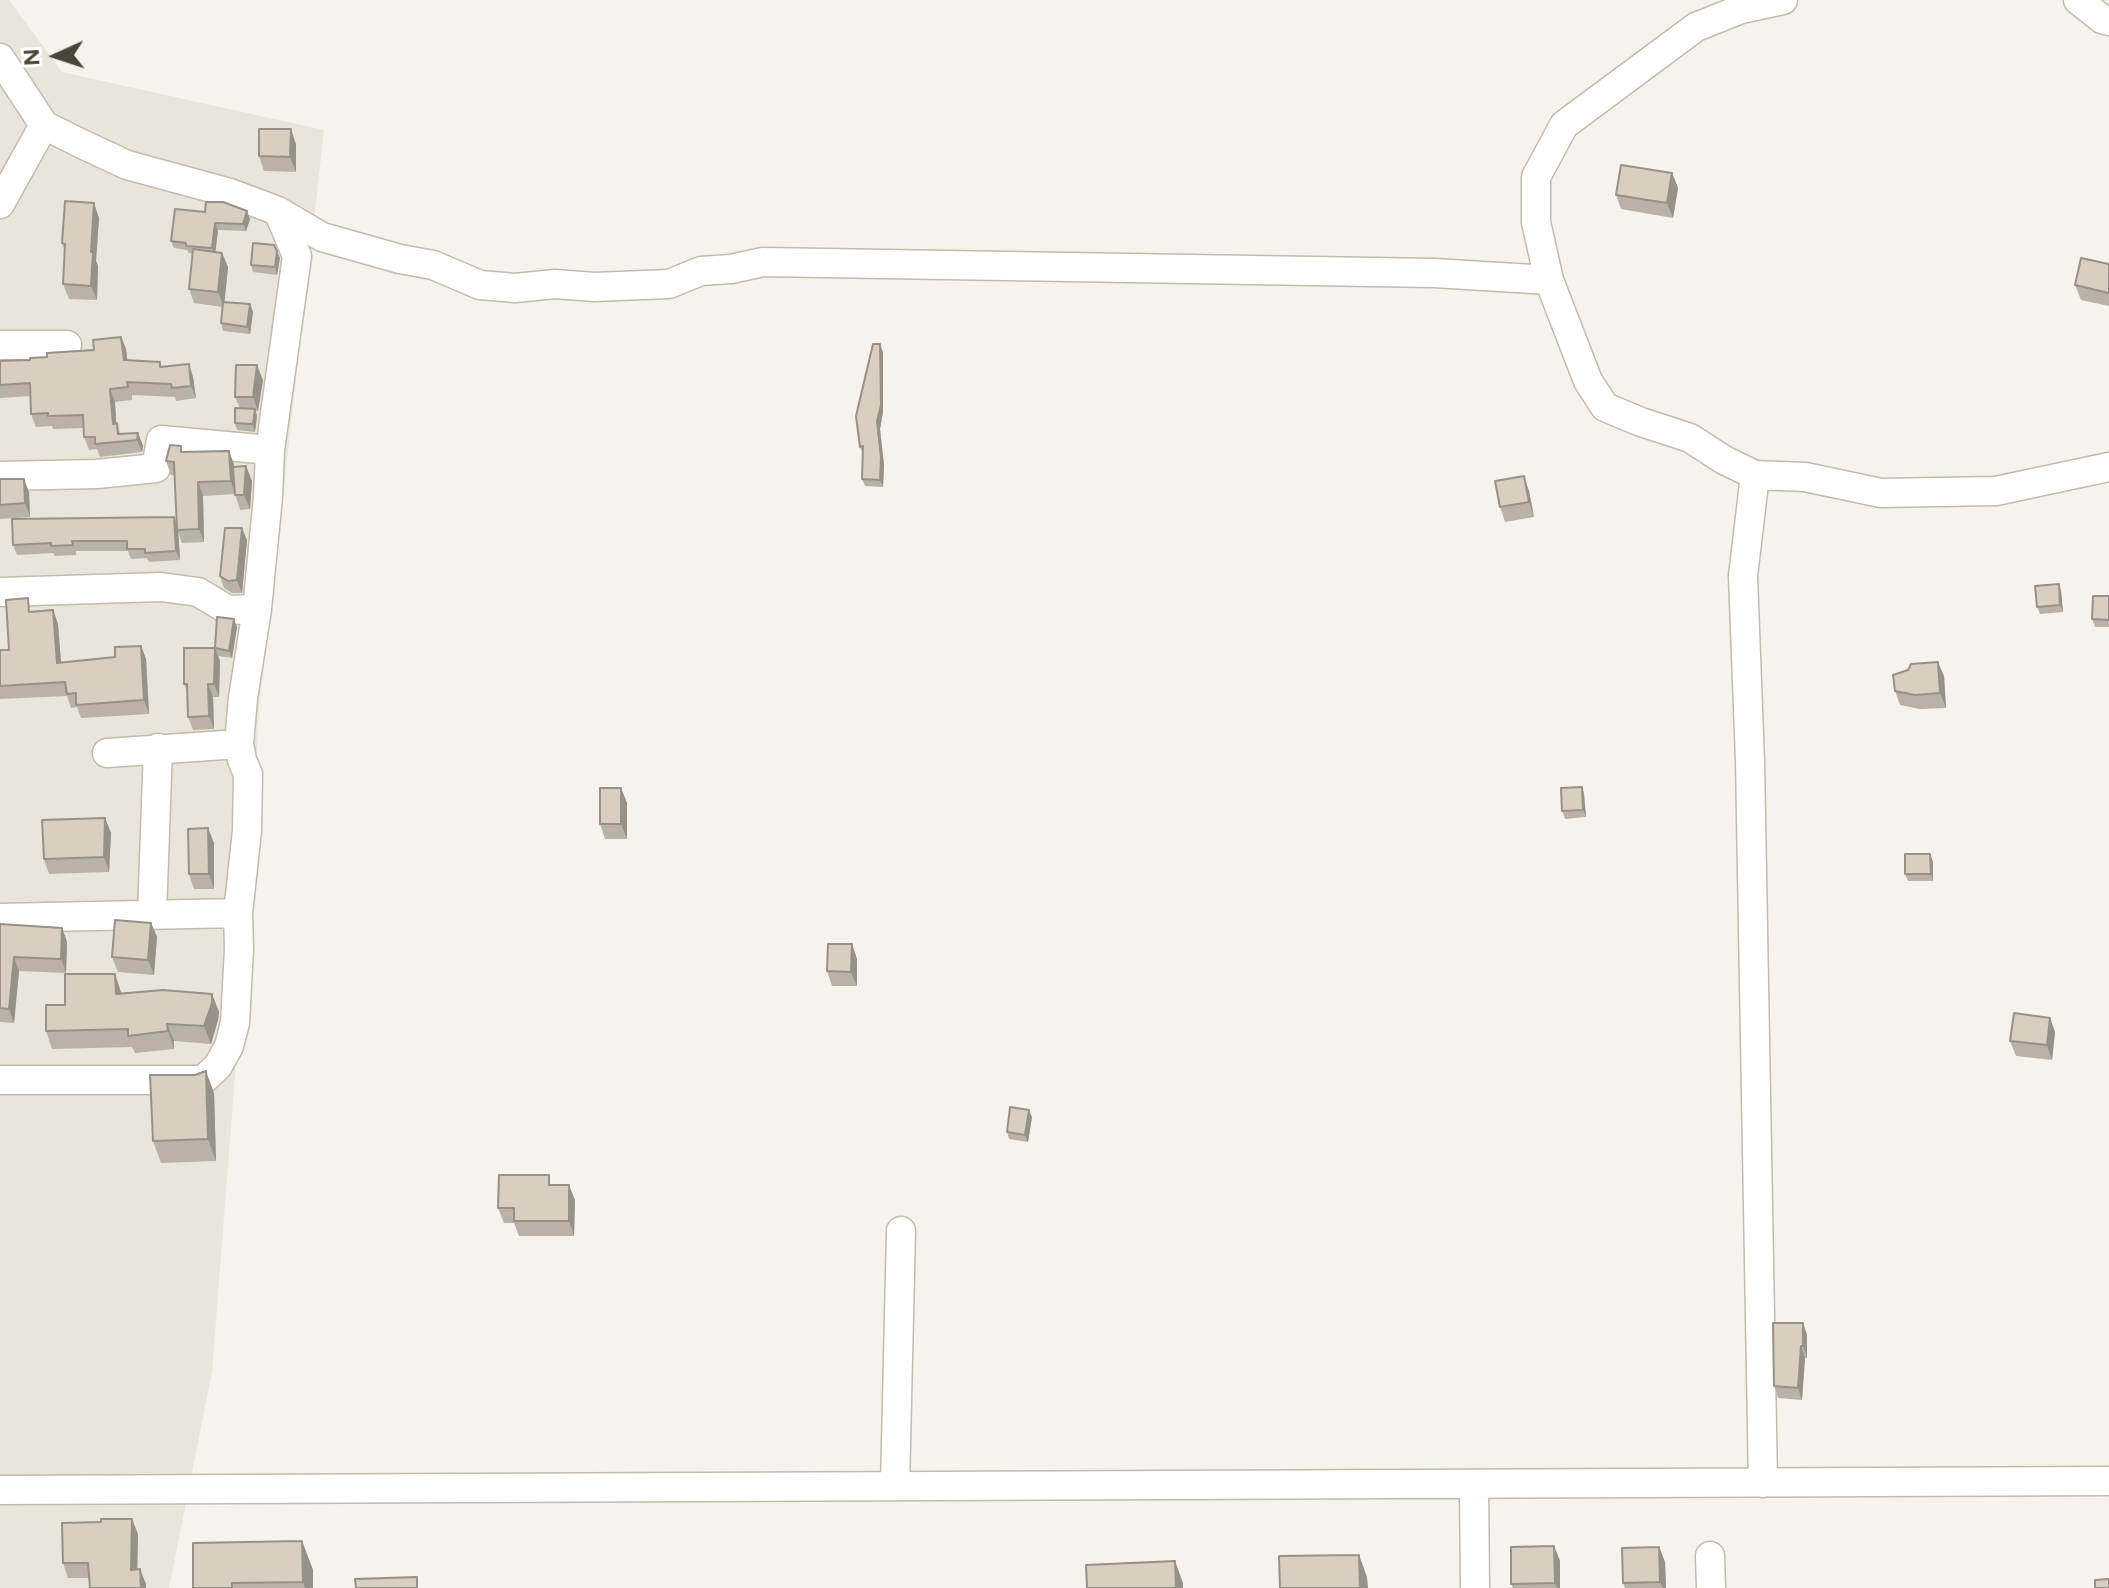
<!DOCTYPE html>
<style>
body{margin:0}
#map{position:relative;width:2109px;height:1588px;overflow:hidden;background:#f6f3ec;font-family:Figtree,sans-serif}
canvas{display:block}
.north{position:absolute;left:16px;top:16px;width:80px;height:80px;-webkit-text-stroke:6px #fff;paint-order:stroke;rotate:267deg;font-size:22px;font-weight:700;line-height:32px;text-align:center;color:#4b4439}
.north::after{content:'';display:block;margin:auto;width:28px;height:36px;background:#4b4439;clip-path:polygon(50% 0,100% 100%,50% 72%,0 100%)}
</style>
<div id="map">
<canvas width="2109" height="1588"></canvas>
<div class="north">N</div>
</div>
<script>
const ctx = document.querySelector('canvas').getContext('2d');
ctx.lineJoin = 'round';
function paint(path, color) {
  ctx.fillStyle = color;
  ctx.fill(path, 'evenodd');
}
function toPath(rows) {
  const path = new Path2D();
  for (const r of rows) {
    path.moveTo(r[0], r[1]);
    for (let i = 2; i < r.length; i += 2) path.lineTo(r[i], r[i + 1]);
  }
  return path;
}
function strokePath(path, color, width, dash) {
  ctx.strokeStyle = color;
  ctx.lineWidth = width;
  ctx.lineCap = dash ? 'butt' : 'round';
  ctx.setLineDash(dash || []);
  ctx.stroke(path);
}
const residential = toPath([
 [0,0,9,0,62,72,324,130,259,708,253,844,212,1372,169,1588,0,1588]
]);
const street = toPath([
 [1783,0,1741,9,1696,27,1564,125,1536,177,1536,222,1549,280,1588,381,1605,407,1641,422,1690,438,1724,460,1755,475,1805,477,1881,493,1996,491,2109,467],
 [2078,0,2102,19,2109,21],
 [0,58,44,125,82,144,127,165,230,193,278,211,322,237,400,259,433,265,480,285,515,288,555,284,594,287,669,284,701,271,731,269,763,262,1434,273,1549,280],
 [0,204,44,125],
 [0,345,67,345],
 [1755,475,1743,576,1750,761,1763,1483],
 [0,476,97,474,156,468,161,440,270,450],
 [0,592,161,587,198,592,228,610,257,609],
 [107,753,239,744],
 [152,915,158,748],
 [0,918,238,913],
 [0,1080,203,1080,218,1066,229,1046,235,1023,239,949,238,913,247,831,248,774,242,760,239,744,243,698,257,609,268,497,270,450,297,256,278,211],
 [1474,1484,1475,1588],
 [895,1486,901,1231],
 [0,1490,2109,1481],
 [1710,1556,1711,1588]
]);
const wall = toPath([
 [296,144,296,172,264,171,259,156],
 [1672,173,1678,188,1673,218,1621,209,1616,195],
 [175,209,250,219,246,231,218,230,215,252,222,253,228,267,224,302,250,304,253,312,250,334,223,331,221,323,223,307,194,303,189,289,193,254,189,253,187,250,174,248,171,241],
 [99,218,96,261,98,266,97,300,69,299,63,284,65,252,62,243],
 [280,258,277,275,253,272,251,265],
 [2109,264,2109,306,2081,300,2075,285],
 [121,337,126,349,127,360,162,367,193,377,196,398,176,401,175,397,132,395,132,400,115,402,116,424,121,434,138,433,143,446,142,452,100,457,97,449,89,450,84,437,84,428,53,429,52,426,36,427,31,414,30,396,0,398,0,361,30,360,94,350],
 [883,352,883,412,880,429,884,465,883,487,865,486,862,479,863,454,860,447],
 [263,380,258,411,256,411,257,416,255,432,237,430,235,423,240,408,235,397],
 [184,452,234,464,234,467,246,466,252,481,250,509,240,510,235,494,203,496,204,542,182,543,178,532,180,560,149,562,147,558,131,559,128,551,76,551,76,555,55,556,53,553,17,555,13,545,177,525,174,475,171,475,166,461],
 [0,479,29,492,30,517,0,519],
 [1529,491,1534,517,1505,522,1500,507],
 [247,540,242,593,232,593,224,588,220,576],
 [2061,591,2063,612,2040,614,2037,607],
 [2109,596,2109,627,2095,627,2092,619],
 [53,610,58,624,61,662,115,657,141,646,146,659,149,714,81,718,77,707,71,708,67,696,0,699,0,650,9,650,33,612],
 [237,627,232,658,218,656,220,661,219,697,213,697,214,729,193,730,188,717,188,694,184,684,215,648],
 [1944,676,1946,708,1920,709,1900,705,1895,691],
 [1582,787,1584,794,1586,817,1565,819,1562,811],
 [621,788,627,803,627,839,605,839,600,824],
 [105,818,111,833,109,872,49,874,44,859],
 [214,843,214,889,194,889,189,874],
 [1930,854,1933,862,1933,881,1908,881,1905,874],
 [0,922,1,924,62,928,67,942,66,973,19,971,14,1023,0,1022],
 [151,923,157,937,154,975,118,972,112,957],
 [852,944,857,959,857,986,832,986,827,971],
 [121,992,121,994,212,994,219,1012,218,1020,211,1044,174,1041,174,1049,135,1053,132,1047,52,1049,46,1031,65,1005],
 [2050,1018,2055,1032,2052,1060,2016,1056,2010,1041],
 [214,1093,216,1161,161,1163,153,1141],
 [1032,1117,1028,1142,1009,1139,1007,1132],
 [552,1185,575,1200,574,1236,519,1236,514,1223,504,1223,498,1208],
 [1803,1323,1807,1335,1807,1358,1805,1358,1802,1400,1778,1398,1774,1386],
 [138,1534,137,1570,146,1584,89,1578,68,1578,63,1563],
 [302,1541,313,1570,313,1588,193,1588],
 [1554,1546,1560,1561,1560,1588,1513,1588,1511,1584],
 [1659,1547,1665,1562,1666,1588,1625,1588,1623,1583]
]);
const shadedWall = toPath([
 [291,129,296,144,296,172,290,157],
 [1672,173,1678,188,1673,218,1667,203],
 [94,203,99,218,96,261,98,266,97,300,91,286,91,252],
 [247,211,250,219,246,231,243,224],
 [215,223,218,230,215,256,212,248],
 [277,251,280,258,277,275,275,267],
 [222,253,228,267,224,307,218,292],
 [250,304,253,312,250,334,247,327],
 [121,337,126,349,129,373,124,360],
 [880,344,883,352,883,412,880,429,884,465,883,487,880,480,877,421],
 [189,364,193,377,196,398,191,386],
 [257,365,263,380,258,411,253,397],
 [110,389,115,402,117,436,113,424],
 [255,409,257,416,255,432,253,424],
 [138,433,143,446,142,452,137,440],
 [229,451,234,464,235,494,231,481],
 [246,466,252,481,250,509,244,495],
 [1524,476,1529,491,1534,517,1529,502],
 [24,479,29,492,30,517,25,503],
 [198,482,203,496,204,542,199,529],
 [174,517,178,527,180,560,176,551],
 [242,528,247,540,242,593,237,580],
 [2059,584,2061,591,2063,612,2060,605],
 [53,610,58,624,62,676,57,663],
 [234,619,237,627,232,658,229,651],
 [141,646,146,659,149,714,144,700],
 [215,648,220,661,219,697,214,684],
 [1938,662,1944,676,1946,708,1940,693],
 [208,684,213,697,214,729,209,716],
 [1582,787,1584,794,1586,817,1583,810],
 [621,788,627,803,627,839,621,824],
 [105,818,111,833,109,872,104,857],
 [208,828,214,843,214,889,209,874],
 [1930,854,1933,862,1933,881,1931,874],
 [151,923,157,937,154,975,148,960],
 [62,928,67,942,66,973,61,959],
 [852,944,857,959,857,986,851,972],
 [14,957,19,971,14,1023,9,1009],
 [115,974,121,992,123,1012,116,994],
 [212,994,219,1012,218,1020,211,1044,204,1026],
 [2050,1018,2055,1032,2052,1060,2047,1045],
 [167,1024,174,1041,174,1049,168,1031],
 [206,1071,214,1093,216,1161,208,1139],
 [1029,1110,1032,1117,1028,1142,1025,1135],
 [569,1185,575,1200,574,1236,569,1221],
 [1803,1323,1807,1335,1807,1358,1803,1346],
 [1801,1346,1805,1358,1802,1400,1798,1388],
 [132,1519,138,1534,137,1585,131,1570],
 [302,1541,313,1570,313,1588,305,1588,303,1582],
 [1554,1546,1560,1561,1560,1588,1557,1588,1555,1583],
 [1659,1547,1665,1562,1666,1588,1663,1588,1660,1582],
 [1359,1555,1367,1577,1368,1588,1360,1588],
 [1175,1561,1183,1583,1183,1588,1176,1588],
 [140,1569,146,1584,146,1588,141,1588]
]);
const building = toPath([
 [259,129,291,129,290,157,259,156,259,129],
 [1621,165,1672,173,1667,203,1616,195,1621,165],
 [65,201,94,203,91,252,93,252,91,286,63,284,65,244,62,243,65,201],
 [206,202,223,202,247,211,243,224,215,223,212,248,186,246,186,243,171,241,175,209,205,212,206,202],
 [253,243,274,245,277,251,275,267,251,265,253,243],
 [193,249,222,253,218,292,189,289,193,249],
 [2081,258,2109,264,2109,293,2075,285,2081,258],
 [223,302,250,304,247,327,221,323,223,302],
 [121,337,124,360,160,362,160,367,189,364,191,386,172,388,171,384,127,382,128,387,110,389,113,424,117,423,118,434,138,433,137,440,95,444,95,437,84,437,83,415,48,416,48,413,31,414,30,383,0,385,0,361,30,360,30,358,47,357,47,353,94,350,93,340,121,337],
 [873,344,880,344,881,405,877,421,881,458,880,480,862,479,863,446,860,447,856,416,873,344],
 [236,365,257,365,253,397,235,397,236,365],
 [235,408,255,409,253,424,235,423,235,408],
 [170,445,181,446,181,452,229,451,231,481,198,482,199,529,177,530,174,462,166,461,170,445],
 [246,466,244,495,235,495,233,467,246,466],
 [1524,476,1529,502,1500,507,1495,481,1524,476],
 [0,479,24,479,25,503,0,505,0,479],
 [174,517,176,551,145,553,145,549,127,549,127,541,72,541,73,545,51,546,51,543,13,545,12,519,174,517],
 [225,528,242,528,237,580,228,581,220,576,225,528],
 [2059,584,2060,605,2037,607,2035,586,2059,584],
 [2093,596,2109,596,2109,620,2092,619,2093,596],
 [28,598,29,612,53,610,57,663,115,657,115,647,141,646,144,700,76,705,76,693,67,694,65,682,0,686,0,650,9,650,6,600,28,598],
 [217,617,234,619,229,651,215,648,217,617],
 [184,648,215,648,214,684,208,684,209,716,188,717,187,684,184,684,184,648],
 [1938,662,1940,693,1915,695,1895,691,1893,675,1908,670,1911,664,1938,662],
 [1582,787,1583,810,1562,811,1561,788,1582,787],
 [600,788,621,788,621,824,600,824,600,788],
 [105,818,104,857,44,859,42,820,105,818],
 [208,828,209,874,189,874,188,829,208,828],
 [1905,854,1930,854,1931,874,1905,874,1905,854],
 [115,920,151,923,148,960,112,957,115,920],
 [0,924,62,928,61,959,14,957,9,1009,0,1008,0,924],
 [828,944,852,944,851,972,827,971,828,944],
 [65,974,115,974,116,994,163,990,212,994,212,1003,204,1026,167,1024,168,1031,128,1036,128,1029,46,1031,46,1005,65,1005,65,974],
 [2014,1013,2050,1018,2047,1045,2010,1041,2014,1013],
 [206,1071,208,1139,153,1141,150,1075,195,1075,206,1071],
 [1010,1107,1029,1110,1025,1135,1007,1132,1010,1107],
 [499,1175,549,1175,549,1185,569,1185,569,1221,514,1221,514,1208,498,1208,499,1175],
 [1773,1323,1803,1323,1803,1346,1801,1346,1798,1388,1774,1386,1773,1323],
 [101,1519,132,1519,131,1570,140,1569,141,1588,90,1588,88,1563,63,1563,62,1523,101,1522,101,1519],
 [302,1541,303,1582,232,1583,232,1588,193,1588,193,1543,302,1541],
 [1554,1546,1555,1583,1511,1584,1511,1547,1554,1546],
 [1659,1547,1660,1582,1623,1583,1622,1548,1659,1547],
 [1359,1555,1360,1588,1280,1588,1279,1556,1359,1555],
 [1175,1561,1176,1588,1087,1588,1086,1565,1175,1561],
 [417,1577,417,1588,356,1588,355,1579,417,1577],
 [2109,1579,2109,1588,2095,1588,2095,1580,2109,1579]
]);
paint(residential, '#eae5da');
strokePath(street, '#c2bbae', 31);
strokePath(street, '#fff', 28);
paint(wall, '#bab2a6');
paint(shadedWall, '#979187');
paint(building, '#d8cfc1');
strokePath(building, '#979187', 2);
</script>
